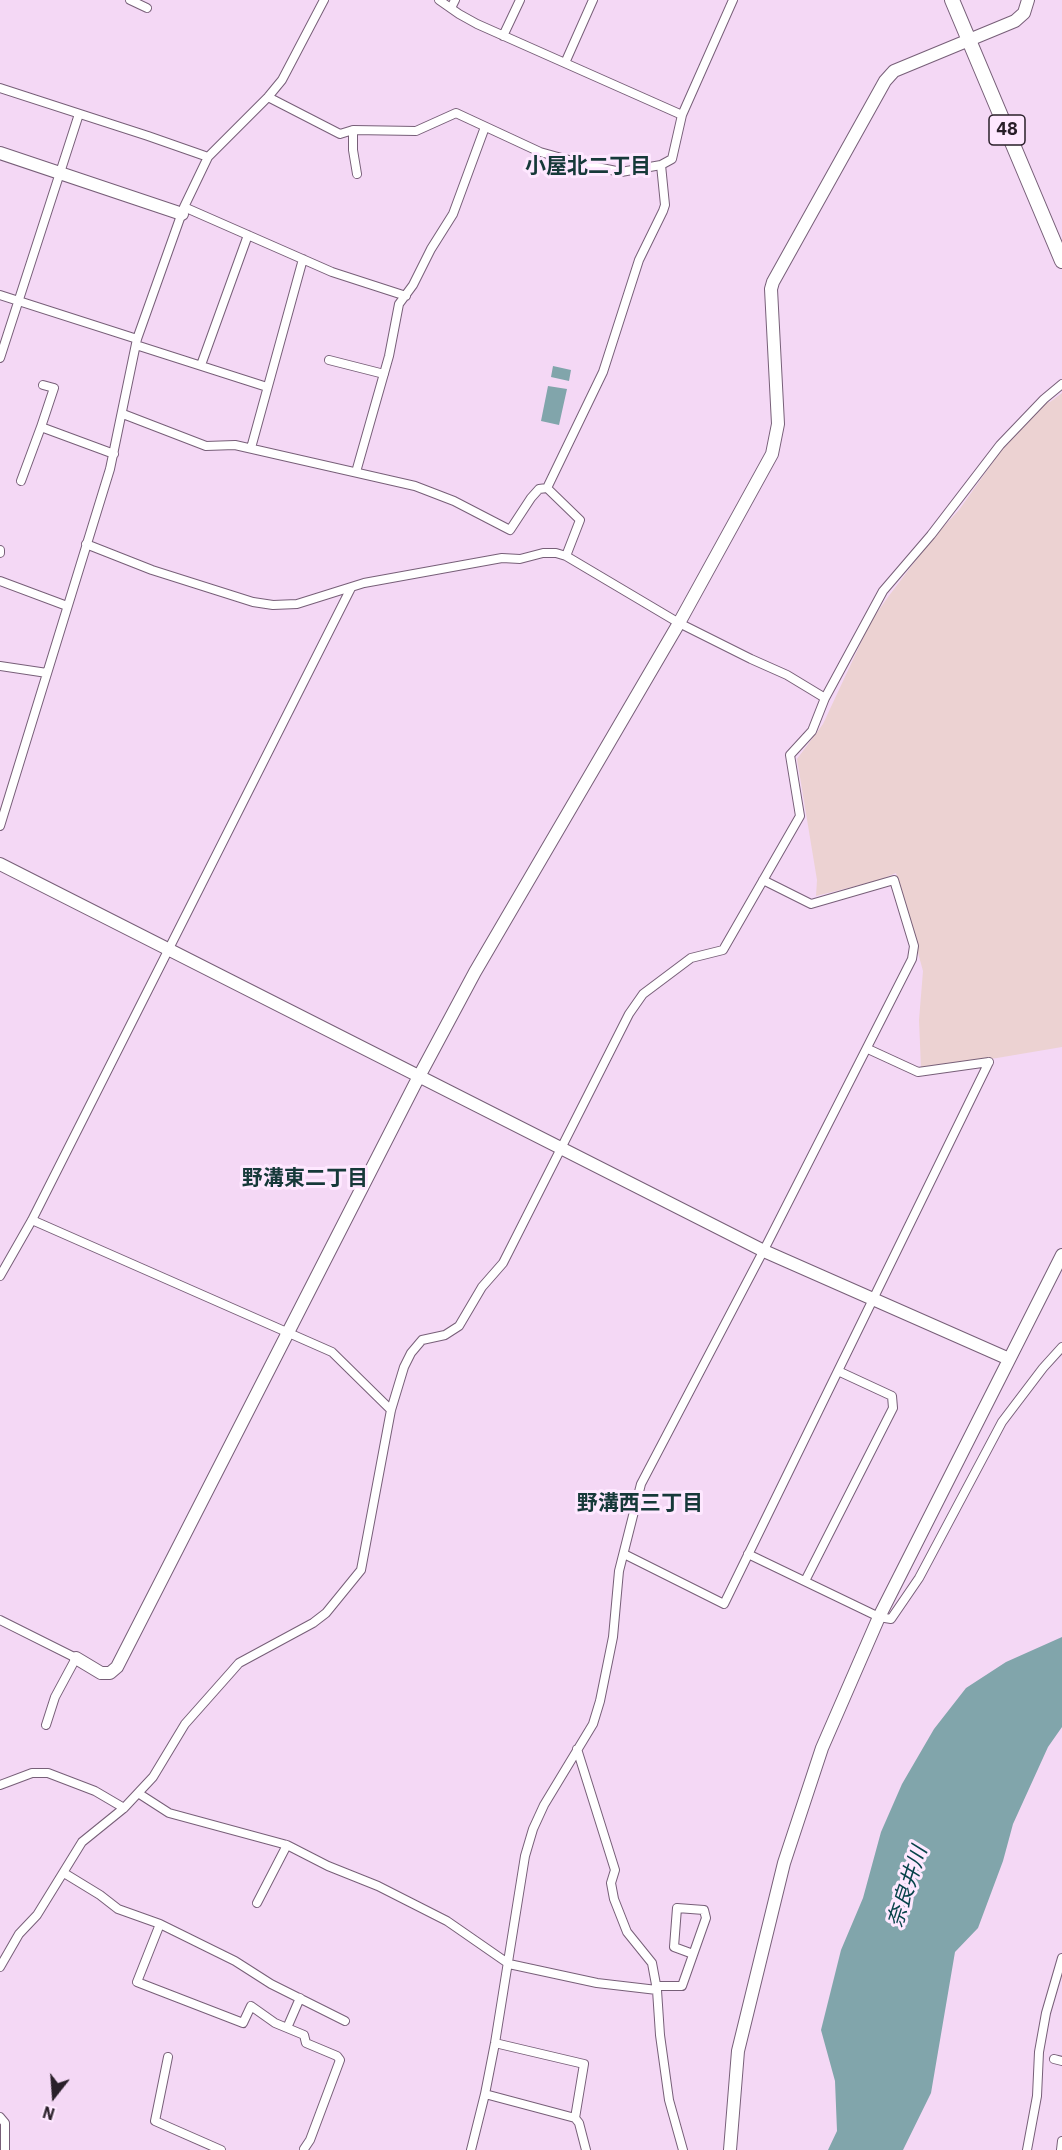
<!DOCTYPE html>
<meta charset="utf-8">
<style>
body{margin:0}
#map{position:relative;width:1062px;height:2150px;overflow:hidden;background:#f4d8f5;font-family:"IBM Plex Sans",sans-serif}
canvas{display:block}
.north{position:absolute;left:24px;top:2066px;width:60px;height:60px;-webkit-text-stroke:4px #fee8ff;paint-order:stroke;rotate:197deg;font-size:16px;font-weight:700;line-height:24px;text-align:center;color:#291f29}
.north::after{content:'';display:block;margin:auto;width:21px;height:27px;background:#291f29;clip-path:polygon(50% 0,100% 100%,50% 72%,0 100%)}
</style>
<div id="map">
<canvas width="1062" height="2150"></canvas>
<div class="north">N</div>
</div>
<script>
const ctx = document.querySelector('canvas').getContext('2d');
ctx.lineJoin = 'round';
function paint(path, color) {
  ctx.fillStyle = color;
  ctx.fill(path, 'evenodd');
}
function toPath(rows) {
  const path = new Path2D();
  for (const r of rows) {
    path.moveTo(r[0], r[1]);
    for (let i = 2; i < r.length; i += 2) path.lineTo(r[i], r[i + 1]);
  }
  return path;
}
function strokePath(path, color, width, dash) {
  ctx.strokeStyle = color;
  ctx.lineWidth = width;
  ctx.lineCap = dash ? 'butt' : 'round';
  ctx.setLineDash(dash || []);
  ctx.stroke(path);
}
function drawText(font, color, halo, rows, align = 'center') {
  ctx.font = font + ' "IBM Plex Sans","Noto Sans JP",sans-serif';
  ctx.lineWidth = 6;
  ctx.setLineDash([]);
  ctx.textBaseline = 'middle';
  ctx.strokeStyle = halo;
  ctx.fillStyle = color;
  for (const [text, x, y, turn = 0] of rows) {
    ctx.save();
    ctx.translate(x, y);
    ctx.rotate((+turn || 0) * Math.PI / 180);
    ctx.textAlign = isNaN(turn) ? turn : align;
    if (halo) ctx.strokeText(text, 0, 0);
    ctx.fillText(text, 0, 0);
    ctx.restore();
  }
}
const commercial = toPath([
 [1062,393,1062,1047,997,1058,921,1068,919,1020,923,971,896,873,880,880,816,896,817,880,797,759,823,724,871,621,888,597,932,539,959,510,1000,452,1046,402,1050,402]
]);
const water = toPath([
 [553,366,571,370,569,381,551,377],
 [548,386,567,389,559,425,541,421],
 [1062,1637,1062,1727,1048,1747,1013,1824,1003,1861,978,1928,955,1952,931,2093,903,2150,828,2150,837,2131,835,2081,821,2030,841,1950,863,1898,881,1832,902,1784,934,1729,966,1688,1006,1662]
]);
const street = toPath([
 [130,0,147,8],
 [439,0,459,14,477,24,682,115],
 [451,8,455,0],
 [503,36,520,0],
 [565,63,593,0],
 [0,88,148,136,208,157],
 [268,97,340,134,353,130,416,131,456,113,540,152,587,165,621,172,661,165,672,159,682,115,733,0],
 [353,130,353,150,357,174],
 [184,207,332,272,406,296],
 [0,295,137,339],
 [136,345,267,387],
 [0,358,79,114],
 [329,360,384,374],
 [201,365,248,235],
 [123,414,206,446,235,445,415,486,454,501,510,530,531,498,539,489,547,488,603,372,639,260,663,211,665,205,661,165],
 [41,427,54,388,43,385],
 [251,448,303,259],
 [356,472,389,356,399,304,413,285,431,249,453,214,485,127],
 [21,481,41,427,114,454],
 [547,488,580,520,566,556],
 [86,544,152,570,253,602,273,605,297,604,364,583,502,558,520,559,543,553,556,553,566,556,679,623,751,659,787,675,825,698],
 [0,550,0,553],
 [0,581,67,606],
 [0,666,47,673],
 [0,826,110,469,137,339,184,207,208,157,268,97,282,80,324,0],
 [868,1049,918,1072,989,1062],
 [32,1220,332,1352,391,1410],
 [0,1276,32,1220,351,588],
 [624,1554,724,1604,989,1062],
 [748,1554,879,1617,891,1619,919,1578,1002,1422,1043,1368,1062,1347],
 [805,1581,893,1408,892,1396,838,1371],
 [0,1620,76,1658,55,1697,46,1725],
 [577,1749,615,1870,611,1883,614,1899,627,1932,652,1963,657,1990,660,2035,669,2100,683,2150],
 [0,1785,32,1773,48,1773,95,1791,124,1808],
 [138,1793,169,1813,287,1845,328,1866,378,1886,447,1921,509,1964,597,1983,657,1990],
 [64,1873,100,1895,118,1909,160,1924,137,1982,243,2023,251,2006,275,2023,304,2035,306,2043,337,2056,340,2060,310,2140,304,2149],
 [257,1903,287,1845],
 [160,1924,235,1961,271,1984,345,2021],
 [0,1967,19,1934,37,1915,82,1842,124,1808,153,1777,185,1724,232,1671,239,1663,313,1623,326,1613,361,1570,391,1410,404,1367,411,1353,422,1340,445,1335,459,1326,482,1287,503,1263,629,1014,643,994,691,958,723,950,800,816,790,755,812,731,825,698,883,591,931,535,1000,445,1044,399,1062,384],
 [656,1986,682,1986,706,1918,704,1910,677,1908,674,1947,693,1954],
 [287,2028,300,1998],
 [495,2043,584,2064,575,2118],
 [168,2057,155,2121,221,2150],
 [1054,2059,1062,2061],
 [485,2094,575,2118,579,2123,586,2150],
 [0,2117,5,2123,5,2150],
 [471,2150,485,2094,495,2043,525,1856,533,1829,544,1805,593,1724,600,1701,613,1637,619,1571,641,1484,768,1242,912,959,914,946,894,880,811,904,763,880],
 [1027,2150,1037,2096,1039,2052,1046,2013,1062,1958],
 [1061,2150,1062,2141]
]);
const secondary = toPath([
 [0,153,182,214],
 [0,864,764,1251,1009,1359],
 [76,1658,101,1673,110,1673,117,1667,415,1084,475,972,679,623,772,454,778,424,771,289,773,282,885,81,894,71,1015,21,1024,13,1028,0],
 [730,2150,738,2051,784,1863,822,1748,879,1617,1062,1255]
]);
const primary = toPath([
 [952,0,1062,261]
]);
const shields = [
 [1007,130,36]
];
const shieldNames = [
 ["48",1007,130]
];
const neighbourhoodNames = [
 ["小屋北二丁目",588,167],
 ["野溝東二丁目",305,1179],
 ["野溝西三丁目",640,1504]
];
const waterNames = [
 ["奈良井川",908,1887,-72]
];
paint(commercial, '#ecd2d2');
paint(water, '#81a5ab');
strokePath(street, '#775f78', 10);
strokePath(secondary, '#775f78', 14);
strokePath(primary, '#775f78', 16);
strokePath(street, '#fff', 8);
strokePath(secondary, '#fff', 12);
strokePath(primary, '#fff', 14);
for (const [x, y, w] of shields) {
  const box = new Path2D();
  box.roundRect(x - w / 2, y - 15, w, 30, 4.5);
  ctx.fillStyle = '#fee8ff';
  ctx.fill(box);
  strokePath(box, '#291f29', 1.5);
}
drawText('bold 18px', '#291f29', null, shieldNames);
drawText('bold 21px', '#163939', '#fee8ff', neighbourhoodNames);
drawText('italic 21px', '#08434a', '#fee8ff', waterNames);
</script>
